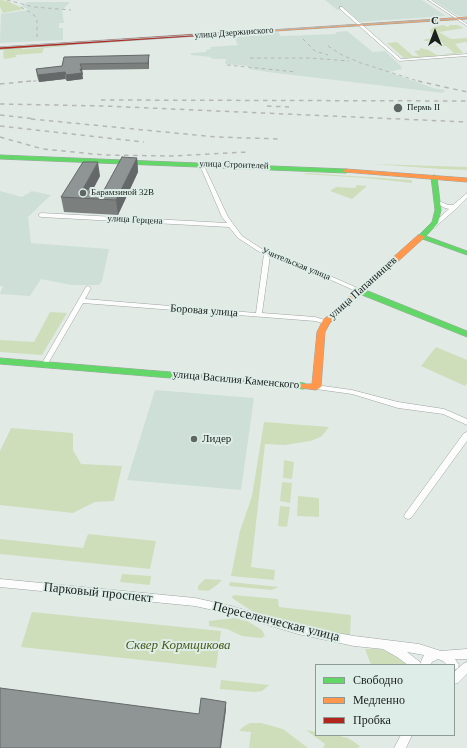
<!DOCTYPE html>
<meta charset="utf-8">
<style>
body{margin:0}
#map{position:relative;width:467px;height:748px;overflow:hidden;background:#e2eae6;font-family:Georgia,serif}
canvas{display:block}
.legend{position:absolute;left:315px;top:664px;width:140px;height:72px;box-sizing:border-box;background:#deede7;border:1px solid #8f9b96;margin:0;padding:5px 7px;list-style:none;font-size:12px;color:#191f1d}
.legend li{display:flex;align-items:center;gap:8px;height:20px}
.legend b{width:20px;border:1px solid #8f9b96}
.north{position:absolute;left:415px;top:12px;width:40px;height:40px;-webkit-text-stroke:3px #deede7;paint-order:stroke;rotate:0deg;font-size:11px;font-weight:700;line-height:16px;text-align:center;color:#191f1d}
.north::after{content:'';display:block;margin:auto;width:14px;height:18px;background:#191f1d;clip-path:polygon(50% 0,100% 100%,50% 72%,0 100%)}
</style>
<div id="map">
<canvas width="467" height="748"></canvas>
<ul class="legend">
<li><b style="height:5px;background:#63d668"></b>Свободно</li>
<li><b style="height:5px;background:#ff974d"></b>Медленно</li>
<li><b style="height:5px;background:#b3261e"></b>Пробка</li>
</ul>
<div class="north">С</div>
</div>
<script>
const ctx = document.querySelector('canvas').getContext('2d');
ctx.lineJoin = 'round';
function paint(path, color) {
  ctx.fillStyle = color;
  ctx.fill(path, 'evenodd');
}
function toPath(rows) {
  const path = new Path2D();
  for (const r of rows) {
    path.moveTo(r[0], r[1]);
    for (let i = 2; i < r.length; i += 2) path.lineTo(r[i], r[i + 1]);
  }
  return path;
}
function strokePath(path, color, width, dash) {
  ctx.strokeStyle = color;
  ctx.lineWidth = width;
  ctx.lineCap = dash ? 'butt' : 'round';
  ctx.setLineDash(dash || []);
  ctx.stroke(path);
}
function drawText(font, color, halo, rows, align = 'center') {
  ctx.font = font + ' Georgia,serif';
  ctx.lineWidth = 4;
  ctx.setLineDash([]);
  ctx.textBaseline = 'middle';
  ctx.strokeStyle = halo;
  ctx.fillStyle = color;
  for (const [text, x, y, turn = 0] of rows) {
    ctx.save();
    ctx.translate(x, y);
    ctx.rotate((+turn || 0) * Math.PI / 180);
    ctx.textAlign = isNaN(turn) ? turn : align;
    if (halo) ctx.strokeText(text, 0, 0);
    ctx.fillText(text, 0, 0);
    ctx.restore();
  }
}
const built = toPath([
 [325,0,422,0,446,16,360,22,346,10,337,10],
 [433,0,467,0,467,16,458,16],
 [27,2,70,2,62,10,64,23,59,23,59,28,63,28,63,40,0,43,1,14,29,10,22,6],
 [347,31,373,52,385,51,401,66,402,69,389,72,433,88,445,90,443,93,268,72,249,69,250,67,247,66,225,64,226,59,212,59,211,57,191,55,191,53,206,52,206,50,211,49,210,47,238,45,233,35,278,32,281,36,335,34,337,32],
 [0,191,22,197,32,191,51,195,28,217,31,243,109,249,102,281,99,285,71,285,41,279,30,296,0,294,3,286,0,286],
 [155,390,254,398,241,490,127,480]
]);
const green = toPath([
 [0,0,7,1,24,9,3,13,0,7],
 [443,25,448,27,450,25,457,25,464,28,439,32,451,39,467,38,467,43,465,42,455,44,463,53,445,55,444,54,454,53,446,46,426,47,444,45,441,41,424,41,425,39,441,38,431,34,430,30,434,27],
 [397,42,413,56,419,56,414,51,420,50,420,48,429,50,438,56,404,58,387,43],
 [66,45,68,46,44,48,42,53,15,55,17,57,4,59,3,53,4,50,0,50,0,48,23,47,22,49,25,49],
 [374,164,467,167,467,170,441,169],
 [307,173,412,180,412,183,366,178,303,174],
 [357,185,367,186,352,199,330,191,336,187,355,188],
 [50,312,67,313,42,355,0,352,0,340,34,342],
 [436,347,467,360,467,383,465,386,421,366],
 [264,422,329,427,321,437,310,441,285,445,265,444,251,567,275,570,274,580,231,576,240,531,252,496],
 [11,428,73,433,73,450,81,464,122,466,114,501,95,502,73,513,0,505,0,451],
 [284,460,294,462,292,479,283,478],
 [282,482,292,483,290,503,280,501],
 [298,496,319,498,319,517,297,516],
 [280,506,290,507,287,527,278,526],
 [88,534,156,541,150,569,0,554,0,539,83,548],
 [122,574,151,576,150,585,120,582],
 [205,579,222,580,217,585,208,591,198,590,198,586],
 [230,582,279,587,271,590,229,586],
 [233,595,278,599,279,607,351,615,350,636,304,628,255,613,232,598],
 [32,612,221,631,216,668,21,647],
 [234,618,247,621,262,630,265,636,261,638,242,636,227,629,209,626,209,621],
 [365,649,380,649,395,655,407,665,371,665],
 [221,680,269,685,262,691,255,692,220,689],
 [250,723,261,723,283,729,308,748,249,748,251,732,239,731,243,727],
 [306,730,316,732,316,735,335,735,348,738,360,746,358,748,323,748,325,744]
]);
const street = toPath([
 [428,0,431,0,467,24,467,26,428,0],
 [340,7,342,7,401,59,467,54,467,56,399,61,340,9,340,7],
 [201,167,205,168,228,217,242,236,262,249,328,275,362,290,363,291,362,292,358,292,324,277,270,256,262,313,315,317,328,321,329,322,328,323,326,324,315,321,83,303,46,367,42,367,41,365,86,287,88,286,91,288,85,299,256,313,264,254,258,251,238,238,229,227,41,217,38,215,41,213,227,223,222,217,201,168,201,167],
 [467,193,467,198,457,208,434,228,430,228,430,226,449,209,445,208,435,203,435,201,439,201,448,205,453,205,467,193],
 [313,385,316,385,352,390,398,402,444,409,467,419,467,425,443,414,398,408,352,394,316,389,312,387,313,385],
 [467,432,467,441,411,518,408,519,405,518,404,516,405,514,464,433,467,432],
 [0,579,195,598,231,606,298,626,354,636,419,644,441,651,467,649,467,659,455,659,459,665,458,668,454,670,454,665,447,665,443,661,438,659,432,662,430,665,408,665,397,657,383,649,354,646,298,634,231,614,195,606,0,587,0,579],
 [407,652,424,655,420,664,420,662,407,652],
 [467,662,467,674,458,683,454,684,454,672,463,664,467,662],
 [401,735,412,735,406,748,394,748,401,735]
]);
const fast = toPath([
 [0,155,346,169,349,171,346,173,0,159,0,155],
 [434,175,437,177,441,210,438,223,426,236,467,251,467,255,417,237,432,222,435,210,431,177,434,175],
 [357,289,363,289,467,331,467,337,357,293,356,291,357,289],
 [0,358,304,383,309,386,304,389,0,364,0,358]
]);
const slow = toPath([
 [467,17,467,19,227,34,225,33,467,17],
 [346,169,467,178,467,182,344,172,344,170,346,169],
 [418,235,421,235,425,237,330,323,325,332,321,387,316,390,301,388,299,386,301,384,312,384,317,332,323,320,418,235]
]);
const jam = toPath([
 [227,32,228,34,0,49,0,47,227,32]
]);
const tram = toPath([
 [0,47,467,18]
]);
const railFar1 = toPath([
 [7,0,34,7,71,10],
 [21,7,33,14,37,19,37,37],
 [303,39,315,51,328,55],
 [328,46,342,55,361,63,421,82],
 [250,58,309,58,349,61],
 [227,65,296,72],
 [19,82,50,80]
]);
const rail = toPath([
 [418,81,467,92],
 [0,84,31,81],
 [101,100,467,101],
 [0,104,104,106,467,122],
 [267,106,289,107],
 [0,115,35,119],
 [31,119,216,137,281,139],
 [0,126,144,142],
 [0,137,43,149,104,155,171,156,248,152]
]);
const wall = toPath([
 [64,57,149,61,149,69,82,70,83,79,67,81,65,79,39,82,37,76,36,69,62,66],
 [137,158,138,172,118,215,64,212,61,197,100,176,93,189,104,190]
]);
const shadedWall = toPath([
 [149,55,149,69,148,63],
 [80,69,82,69,83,75,82,75,83,79,67,81,66,75],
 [65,72,65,79,39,82,38,75],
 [137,158,138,172,118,215,116,200],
 [98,162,100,176,88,199,83,189],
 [226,702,226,710,221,748,220,748]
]);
const building = toPath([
 [149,55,148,63,80,64,82,69,80,69,82,73,66,75,65,72,38,75,36,69,62,66,64,57,149,55],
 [122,157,137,158,116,200,61,197,83,162,98,162,83,189,104,190,122,157],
 [0,688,199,714,201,698,226,702,220,748,0,748,0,688]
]);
const markers = [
 [398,108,5,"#5f6663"],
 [83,193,4,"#5f6663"],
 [194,439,4,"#5f6663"]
];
const farStreetnames = [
 ["улица Дзержинского",234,33,-4],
 ["улица Строителей",234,165,2],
 ["улица Герцена",135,220,3],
 ["Учительская улица",296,264,22]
];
const farPoinames = [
 ["Пермь II",407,108],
 ["Барамзиной 32В",91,193]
];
const streetNames = [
 ["улица Папанинцев",363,288,-42],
 ["Боровая улица",204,311,4],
 ["улица Василия Каменского",236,380,5]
];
const poiNames = [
 ["Лидер",202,439]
];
const nearStreetnames = [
 ["Парковый проспект",98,593,6],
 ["Переселенческая улица",276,622,14]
];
const nearParknames = [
 ["Сквер Кормщикова",178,646]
];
paint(built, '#cedfd8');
paint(green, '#cedeba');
strokePath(street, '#9da4a1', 1);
strokePath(fast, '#9da4a1', 1);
strokePath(slow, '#9da4a1', 1);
strokePath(jam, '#9da4a1', 1);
paint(street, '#fbfcfb');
paint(fast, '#63d668');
paint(slow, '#ff974d');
paint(jam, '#b3261e');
strokePath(tram, '#b5b7b6', 1);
strokePath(railFar1, '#b5b7b6', 1, [3.5, 3.5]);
strokePath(rail, '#b5b7b6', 1.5, [4.5, 4.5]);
paint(wall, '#7b807f');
paint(shadedWall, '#646868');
paint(building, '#8f9594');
strokePath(building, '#646868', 1);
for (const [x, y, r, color] of markers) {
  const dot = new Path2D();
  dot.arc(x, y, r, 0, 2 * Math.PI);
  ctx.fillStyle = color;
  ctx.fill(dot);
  strokePath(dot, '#deede7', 1.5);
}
drawText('9px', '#191f1d', '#deede7', farStreetnames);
drawText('9px', '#191f1d', '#deede7', farPoinames, 'left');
drawText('11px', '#191f1d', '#deede7', streetNames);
drawText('11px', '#191f1d', '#deede7', poiNames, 'left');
drawText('13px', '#191f1d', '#deede7', nearStreetnames);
drawText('italic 13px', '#475b19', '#deede7', nearParknames);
</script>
